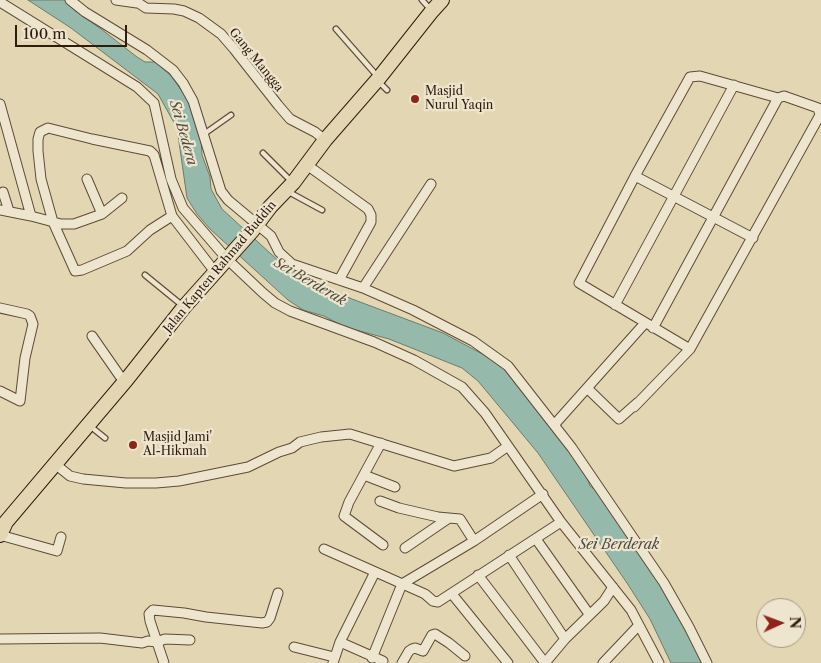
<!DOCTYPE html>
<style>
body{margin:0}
#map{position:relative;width:821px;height:663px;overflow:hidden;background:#e3d7b3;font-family:"Libre Caslon Text",serif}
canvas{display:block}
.north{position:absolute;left:756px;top:598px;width:50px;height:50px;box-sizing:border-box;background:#ede5ce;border:1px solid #a29481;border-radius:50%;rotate:88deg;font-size:14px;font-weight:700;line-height:20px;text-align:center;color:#311b0d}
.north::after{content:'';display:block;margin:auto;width:18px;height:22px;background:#8f2418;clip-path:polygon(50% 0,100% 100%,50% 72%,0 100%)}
.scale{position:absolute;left:15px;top:25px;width:112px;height:22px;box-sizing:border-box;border:2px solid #311b0d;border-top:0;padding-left:6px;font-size:15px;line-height:18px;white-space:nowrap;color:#311b0d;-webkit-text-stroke:4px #ede5ce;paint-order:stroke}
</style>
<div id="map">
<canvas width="821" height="663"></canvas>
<div class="north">N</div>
<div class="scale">100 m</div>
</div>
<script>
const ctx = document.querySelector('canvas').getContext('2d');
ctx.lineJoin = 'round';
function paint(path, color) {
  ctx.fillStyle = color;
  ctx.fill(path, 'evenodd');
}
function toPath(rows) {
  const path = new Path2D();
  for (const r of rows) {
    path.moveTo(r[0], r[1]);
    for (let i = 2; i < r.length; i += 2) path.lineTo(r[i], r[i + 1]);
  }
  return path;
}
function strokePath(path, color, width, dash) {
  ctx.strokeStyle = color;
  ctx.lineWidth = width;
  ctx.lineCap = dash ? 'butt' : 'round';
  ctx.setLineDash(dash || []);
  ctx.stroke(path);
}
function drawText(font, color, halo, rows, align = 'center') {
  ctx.font = font + ' "Libre Caslon Text",serif';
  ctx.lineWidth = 4.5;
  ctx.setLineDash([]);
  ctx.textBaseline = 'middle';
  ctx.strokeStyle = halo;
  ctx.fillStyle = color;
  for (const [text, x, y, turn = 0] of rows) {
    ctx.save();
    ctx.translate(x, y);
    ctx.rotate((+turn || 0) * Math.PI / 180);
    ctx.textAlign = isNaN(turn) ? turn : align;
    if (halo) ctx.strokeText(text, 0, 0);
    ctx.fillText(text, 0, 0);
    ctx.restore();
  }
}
const water = toPath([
 [28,0,68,0,74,10,101,29,137,57,145,62,156,62,171,76,197,112,200,121,202,155,210,177,211,189,222,209,283,265,307,279,352,299,443,333,501,364,557,435,586,475,590,486,600,493,632,538,642,559,653,571,683,622,703,663,671,663,650,619,627,583,538,453,478,381,462,368,389,339,345,327,324,316,303,310,288,300,210,229,197,214,187,198,177,128,158,94,71,28,28,0]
]);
const service = toPath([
 [422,0,431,10],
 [336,29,378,77],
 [378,81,387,90],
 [204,134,231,115],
 [263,153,292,182],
 [287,191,322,210],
 [145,275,183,306],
 [90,426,105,438]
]);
const minor = toPath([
 [70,0,85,12,147,50,173,70,183,83,193,101,221,191,228,200,271,236,279,252,292,264,363,288,413,310,473,341,508,366,572,448,664,583,689,627,707,663],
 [116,0,137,3],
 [134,0,146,8,174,9,184,11,199,18,221,34,234,49,278,105,290,119,315,132,325,140],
 [0,2,137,87,154,103,171,179,183,208,227,259,263,293,275,303,290,311,374,342,414,360,462,387,485,413,561,522,631,610,659,663],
 [0,104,31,216],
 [307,165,368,209,371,215,371,222,339,280],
 [635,176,690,77,700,76,778,98],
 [87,179,102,214],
 [3,192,9,211],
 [0,210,31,216,61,224,74,224,102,214,122,198],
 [172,216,150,230,127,251,82,270,75,271,53,222,41,179,38,151,38,139,40,132,48,128,92,139,150,151,154,155,172,216,215,272],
 [363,288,431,184],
 [615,305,734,85],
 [0,308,27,314,30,316,33,324,25,358,20,401,0,391],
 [92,336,124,382],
 [690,349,579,283,635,176,753,238],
 [587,388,619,419,637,403],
 [634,407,690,349,820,115,818,108,784,96,778,98,653,328],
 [554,425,645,323],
 [381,443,349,502,344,516,383,545],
 [55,464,70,476,83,479,126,483,156,483,179,481,248,467,279,452,292,448,300,442,321,437,350,434,454,466,491,458,508,446],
 [364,475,395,487],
 [380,501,399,508,438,517,460,519,474,541],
 [0,535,57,551,61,537],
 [536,539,589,614],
 [405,548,449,518],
 [324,549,425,594,433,601,438,602,561,522],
 [509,555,565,639],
 [478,575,545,663],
 [452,594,508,663],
 [0,639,100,638,142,643,148,641,157,642,165,639,190,640],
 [340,642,383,661],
 [294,647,334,657],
 [372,658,402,584,474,541,543,494],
 [164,663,150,621,149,614,153,610,184,613,206,617,262,623,267,622,270,618,278,593],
 [333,663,340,642,375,572],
 [402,663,409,651,412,649,415,648,423,651,432,635,435,634,449,643,465,656],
 [545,663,565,639,604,601,613,587],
 [603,663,639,625]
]);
const primary = toPath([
 [0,535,6,522,127,379,184,307,252,231,270,207,293,183,325,140,379,78,432,11,442,0]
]);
const markers = [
 [415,99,5,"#8f2418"],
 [133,445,5,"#8f2418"]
];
const streetNames = [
 ["Gang Mangga",256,60,51],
 ["Jalan Kapten Rahmad Buddin",220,267,-50]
];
const poiNames = [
 ["Masjid",425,92],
 ["Nurul Yaqin",425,106],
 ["Masjid Jami'",143,438],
 ["Al-Hikmah",143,452]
];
const waterNames = [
 ["Sei Bedera",183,133,74],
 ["Sei Berderak",310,282,30],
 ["Sei Berderak",619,545]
];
paint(water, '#95baac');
strokePath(water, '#6d7a6c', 1);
strokePath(service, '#5e4a36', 7);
strokePath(minor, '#5e4a36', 11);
strokePath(primary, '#311b0d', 16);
strokePath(service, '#ede5ce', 4.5);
strokePath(minor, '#ede5ce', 9);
strokePath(primary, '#e3d7b3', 14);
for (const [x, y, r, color] of markers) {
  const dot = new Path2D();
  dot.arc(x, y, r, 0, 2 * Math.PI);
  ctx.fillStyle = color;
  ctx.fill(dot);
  strokePath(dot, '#ede5ce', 2);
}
drawText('12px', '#311b0d', '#ede5ce', streetNames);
drawText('12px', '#311b0d', '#ede5ce', poiNames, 'left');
drawText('italic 14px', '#4f4b3d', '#ede5ce', waterNames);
</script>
